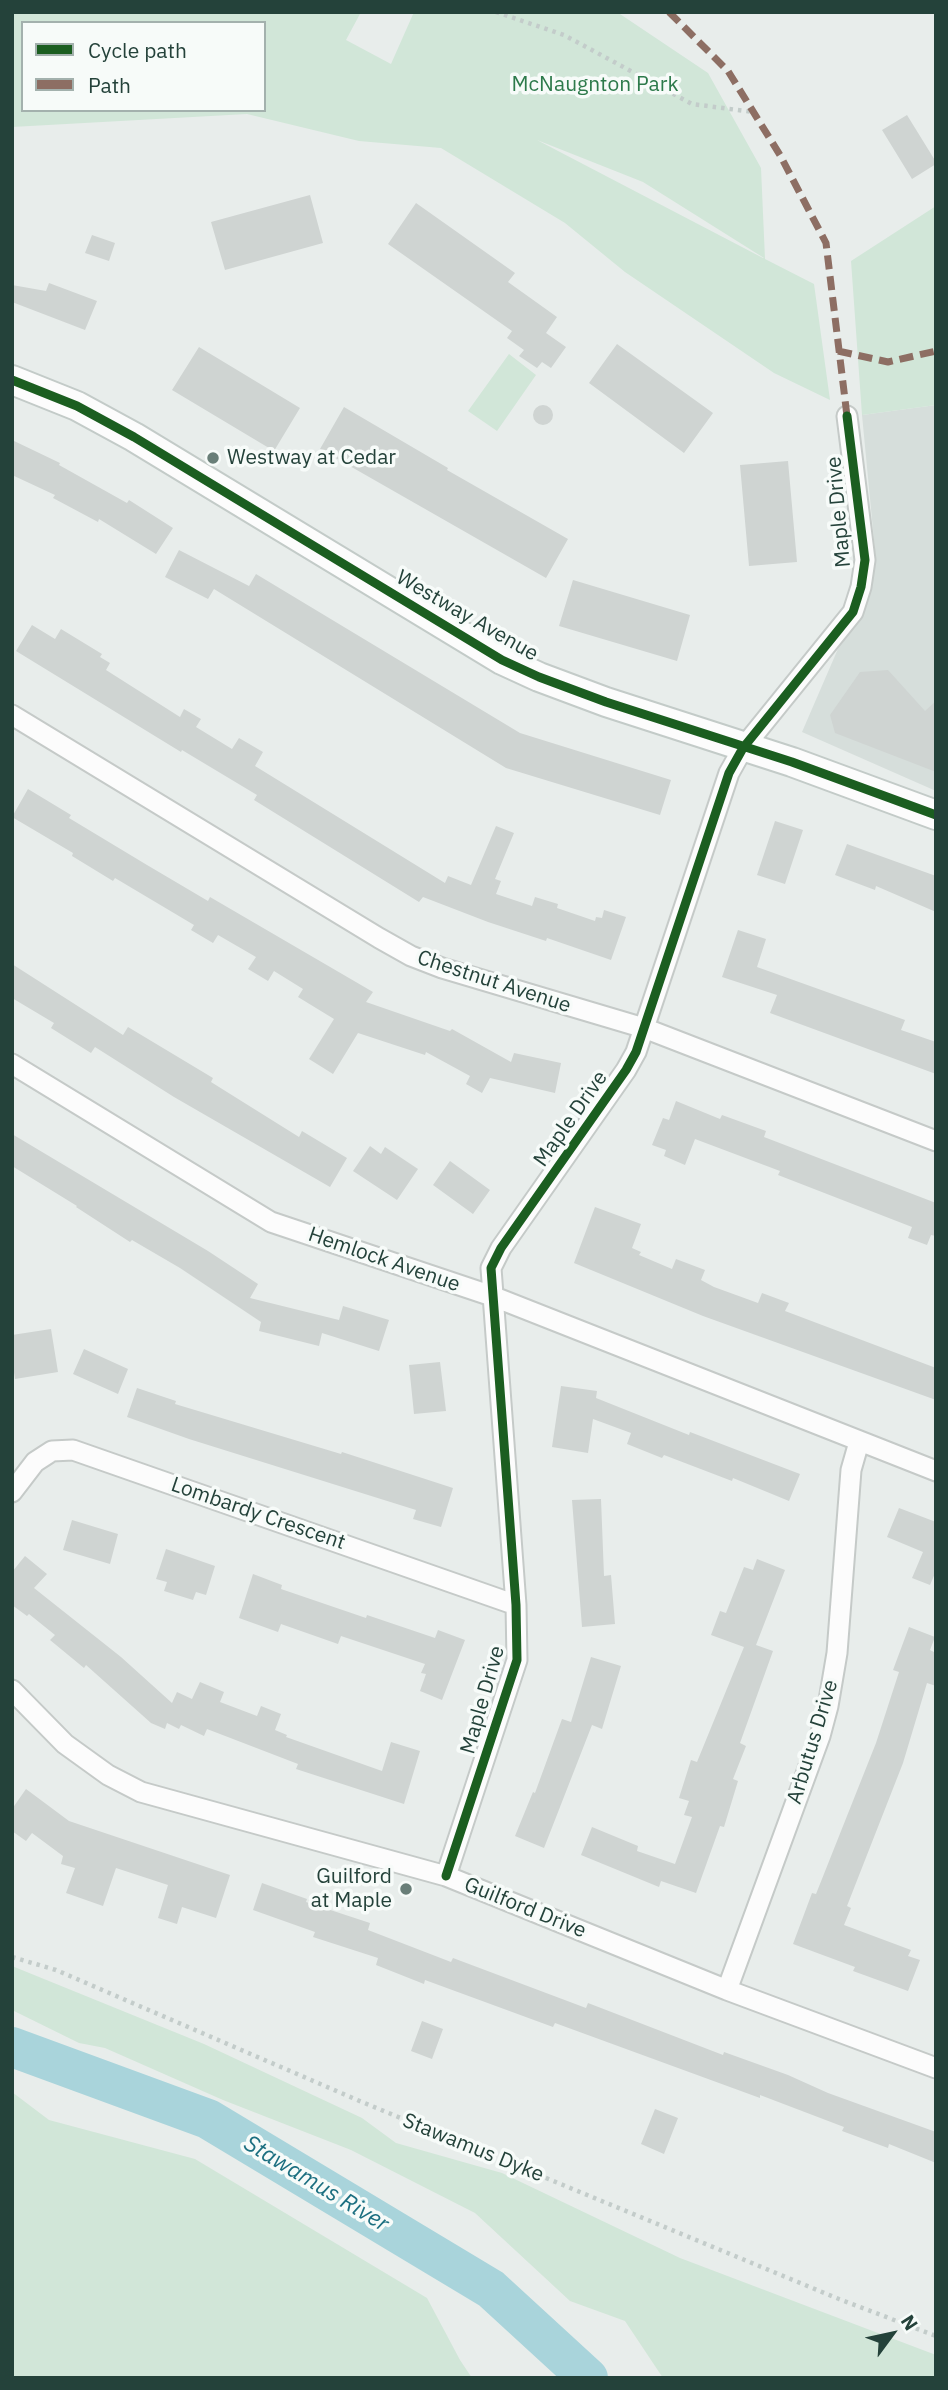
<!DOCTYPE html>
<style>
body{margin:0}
#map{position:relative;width:948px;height:2390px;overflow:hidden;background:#e8edeb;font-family:"IBM Plex Sans",sans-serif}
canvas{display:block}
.frame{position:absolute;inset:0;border:14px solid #24423a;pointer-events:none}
.legend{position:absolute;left:21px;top:21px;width:245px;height:91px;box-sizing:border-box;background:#f7fbf9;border:2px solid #a3b1ad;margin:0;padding:9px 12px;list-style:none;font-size:21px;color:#24423a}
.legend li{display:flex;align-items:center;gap:14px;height:35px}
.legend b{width:35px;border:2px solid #a3b1ad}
.north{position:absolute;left:857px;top:2299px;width:70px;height:70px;-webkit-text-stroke:5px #f7fbf9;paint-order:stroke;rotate:57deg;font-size:19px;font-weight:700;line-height:28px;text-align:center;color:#24423a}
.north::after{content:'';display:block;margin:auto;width:24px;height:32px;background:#24423a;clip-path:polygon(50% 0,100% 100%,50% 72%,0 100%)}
</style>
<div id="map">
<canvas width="948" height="2390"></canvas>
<div class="frame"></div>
<ul class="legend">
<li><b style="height:9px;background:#1b5e20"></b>Cycle path</li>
<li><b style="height:9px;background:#8d6e63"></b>Path</li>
</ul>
<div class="north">N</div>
</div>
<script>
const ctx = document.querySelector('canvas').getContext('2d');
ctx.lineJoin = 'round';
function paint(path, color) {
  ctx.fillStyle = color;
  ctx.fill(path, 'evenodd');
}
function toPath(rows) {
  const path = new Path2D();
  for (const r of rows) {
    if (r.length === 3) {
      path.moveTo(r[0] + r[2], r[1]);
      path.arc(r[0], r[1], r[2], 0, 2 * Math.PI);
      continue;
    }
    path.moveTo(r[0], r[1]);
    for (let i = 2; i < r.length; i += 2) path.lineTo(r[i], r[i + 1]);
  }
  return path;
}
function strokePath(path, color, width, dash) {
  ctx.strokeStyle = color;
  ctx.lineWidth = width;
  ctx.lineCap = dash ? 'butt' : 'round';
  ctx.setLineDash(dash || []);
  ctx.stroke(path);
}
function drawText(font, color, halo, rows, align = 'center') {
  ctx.font = font + ' "IBM Plex Sans",sans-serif';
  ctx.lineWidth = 7;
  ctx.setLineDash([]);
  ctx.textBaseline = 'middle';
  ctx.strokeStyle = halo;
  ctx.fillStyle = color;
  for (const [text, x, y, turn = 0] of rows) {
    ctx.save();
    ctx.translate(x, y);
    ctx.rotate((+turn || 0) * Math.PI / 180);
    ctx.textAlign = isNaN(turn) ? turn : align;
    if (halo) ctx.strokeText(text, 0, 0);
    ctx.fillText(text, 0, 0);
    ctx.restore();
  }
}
const built = toPath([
 [936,405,936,791,802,732,876,561,862,415]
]);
const green = toPath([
 [12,12,361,12,346,40,391,64,414,12,617,12,708,73,761,168,765,259,814,284,830,400,774,373,625,272,565,223,441,148,359,141,247,114,12,127],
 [23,23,264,23,264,110,23,110],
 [537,140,643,182,764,258,763,258],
 [936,206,936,405,862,415,851,261],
 [509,354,536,375,497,431,468,411],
 [12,1966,204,2044,362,2118,396,2143,502,2173,680,2258,936,2355,936,2378,663,2378,625,2321,570,2301,475,2213,351,2150,223,2100,105,2048,79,2043,12,2010],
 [12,2092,49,2120,195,2159,427,2298,460,2360,472,2378,12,2378]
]);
const river = toPath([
 [12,2047,208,2119,491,2289,588,2378]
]);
const building = toPath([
 [907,115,936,162,936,164,912,179,882,130],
 [310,195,323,243,225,270,211,222],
 [416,203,515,273,508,282,557,317,546,333,566,347,551,368,542,362,537,368,519,356,524,350,507,338,512,331,388,244],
 [92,235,115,243,109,261,85,253],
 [49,283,97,301,85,330,12,302,12,285,46,291],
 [617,344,713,413,684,453,589,383],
 [199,347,300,408,274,451,172,390],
 [543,415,10],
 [344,407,448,468,447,470,568,539,546,578,320,449],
 [12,440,60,463,59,465,127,503,129,500,173,528,156,554,99,519,98,522,53,498,55,495,12,475],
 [788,461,797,562,749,566,740,465],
 [179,550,249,586,256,574,520,733,671,780,660,815,506,768,214,589,208,599,165,577],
 [573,580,690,615,677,661,559,626],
 [32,625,55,639,61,629,102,654,100,657,110,663,106,670,180,717,184,709,201,719,196,727,232,749,239,738,263,752,255,766,445,883,448,876,471,885,496,826,514,833,495,879,501,881,496,894,532,906,535,897,558,904,557,908,595,921,596,917,602,918,604,910,626,917,611,960,547,938,546,941,488,922,423,897,419,902,254,800,257,795,182,750,181,752,16,651],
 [888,670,925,711,936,701,936,772,835,733,830,715,860,672],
 [28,789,71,815,69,818,147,865,208,901,210,897,373,992,366,1002,450,1031,452,1029,511,1062,514,1053,561,1063,555,1093,490,1078,482,1093,466,1084,470,1076,426,1052,425,1055,358,1033,333,1074,309,1059,334,1019,298,997,303,989,274,971,268,981,248,969,256,957,218,935,213,943,191,930,194,925,115,878,113,881,72,856,73,853,12,817],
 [775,821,803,830,785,884,757,875],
 [847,844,936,876,936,912,876,886,875,890,835,875],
 [738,930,766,939,757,967,905,1020,901,1030,936,1042,936,1074,770,1013,777,995,722,977],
 [12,964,123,1035,128,1027,213,1078,211,1082,299,1137,302,1131,347,1158,330,1187,174,1097,95,1047,91,1053,51,1028,54,1023,12,998],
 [676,1101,720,1119,722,1115,766,1131,764,1137,936,1203,936,1236,931,1235,927,1245,908,1238,912,1227,778,1175,780,1171,695,1139,685,1165,664,1156,666,1150,652,1145,663,1118,669,1120],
 [12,1134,208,1251,258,1284,250,1298,339,1320,343,1306,389,1320,379,1351,322,1333,319,1346,259,1331,261,1322,180,1268,132,1240,130,1242,76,1207,77,1206,12,1166],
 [370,1146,381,1154,385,1147,418,1169,397,1200,353,1171],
 [450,1161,490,1190,473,1214,433,1185],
 [595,1207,641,1224,632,1248,641,1252,639,1255,672,1269,676,1259,705,1270,701,1280,714,1287,758,1303,762,1293,789,1303,785,1311,936,1368,936,1400,703,1316,574,1263],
 [51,1329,58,1372,15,1379,12,1359,12,1335],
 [84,1349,128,1369,118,1394,73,1374],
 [440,1362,446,1411,414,1414,409,1365],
 [561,1386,597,1391,596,1398,689,1435,690,1432,800,1474,789,1501,733,1478,732,1481,664,1455,662,1458,627,1444,631,1433,593,1419,588,1453,552,1447],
 [137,1388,176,1401,175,1404,341,1454,342,1452,453,1488,441,1527,413,1519,416,1510,189,1439,127,1417],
 [601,1499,604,1576,611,1575,615,1624,582,1627,572,1500],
 [899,1508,936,1522,936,1571,930,1585,912,1578,923,1552,887,1537],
 [72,1520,118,1534,110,1564,63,1550],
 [166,1549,215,1566,206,1595,196,1592,193,1600,164,1591,167,1582,156,1579],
 [25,1556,47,1574,34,1588,121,1657,172,1703,177,1692,192,1699,200,1682,224,1692,220,1702,257,1716,261,1706,281,1714,275,1730,287,1735,286,1737,382,1771,391,1742,420,1751,404,1804,296,1769,298,1764,207,1729,204,1736,181,1725,179,1729,167,1723,165,1729,151,1723,86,1665,84,1668,50,1640,55,1635,29,1614,27,1616,12,1605,12,1572],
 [757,1559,785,1570,756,1645,773,1651,740,1743,746,1746,733,1779,738,1781,724,1827,720,1826,696,1893,661,1881,659,1887,581,1855,592,1827,638,1846,637,1851,675,1864,692,1817,684,1815,689,1801,679,1798,691,1760,697,1762,744,1647,711,1635,720,1611,726,1613,744,1567,753,1570],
 [253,1574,282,1585,281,1589,366,1618,367,1615,435,1638,438,1630,465,1640,442,1700,420,1691,426,1674,421,1673,425,1664,341,1636,338,1644,281,1624,278,1632,239,1618],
 [909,1627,935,1637,930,1650,936,1653,936,1686,927,1683,903,1763,847,1906,851,1908,844,1925,911,1950,908,1956,920,1960,908,1991,853,1971,855,1967,793,1944,812,1893,816,1894,876,1743,899,1672,893,1670],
 [591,1657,621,1666,602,1729,592,1725,544,1848,515,1836,533,1792,535,1793,562,1719,571,1722],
 [26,1789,69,1821,230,1875,216,1918,182,1907,177,1924,158,1918,168,1885,116,1868,103,1906,66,1893,75,1868,61,1864,63,1856,32,1833,26,1841,12,1831,12,1809],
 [262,1883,307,1899,306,1902,370,1923,368,1930,451,1962,453,1958,586,2008,588,2003,723,2055,724,2052,788,2075,828,2093,936,2132,936,2163,889,2144,888,2148,842,2131,844,2127,760,2095,760,2098,555,2023,553,2027,425,1980,424,1984,376,1965,378,1958,313,1937,315,1932,253,1910],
 [422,2021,443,2029,432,2059,411,2051],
 [655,2109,678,2118,664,2154,641,2144]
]);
const path = toPath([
 [496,12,564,35,692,104,753,112],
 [12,1957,56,1970,362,2102,839,2299,936,2336]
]);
const street = toPath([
 [12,715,379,938,411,956,442,968,644,1028,936,1141],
 [12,1064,271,1222,492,1296,936,1471],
 [12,1492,35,1462,52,1451,73,1450,516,1605],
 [12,1690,65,1744,108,1775,141,1792,446,1876,727,1990,936,2068],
 [446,1876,517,1660,516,1605,491,1268,501,1248,626,1070,636,1052,729,773,743,748,853,612,861,587,865,560,847,416],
 [727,1990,820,1736,828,1706,837,1653,851,1470,859,1442]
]);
const secondary = toPath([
 [12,380,77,406,134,437,502,660,539,677,606,702,792,762,936,815]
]);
const quiet = toPath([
 [669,12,728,71,780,155,826,243,847,416],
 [838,351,888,362,936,351]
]);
const cycleway = toPath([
 [12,380,77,406,134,437,502,660,539,677,606,702,792,762,936,815],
 [446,1876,517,1660,516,1605,491,1268,501,1248,626,1070,636,1052,729,773,743,748,853,612,861,587,865,560,847,416]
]);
const markers = [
 [213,458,7,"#697e78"],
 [406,1889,7,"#697e78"]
];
const parkNames = [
 ["McNaugnton Park",595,85]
];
const poiNames = [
 ["Westway at Cedar",227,458],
 ["Guilford",392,1877,"right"],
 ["at Maple",392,1901,"right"]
];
const streetNames = [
 ["Maple Drive",839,512,-95],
 ["Westway Avenue",467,616,30],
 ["Chestnut Avenue",494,982,18],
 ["Maple Drive",571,1119,-55],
 ["Hemlock Avenue",384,1260,19],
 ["Lombardy Crescent",258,1514,19],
 ["Maple Drive",483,1700,-74],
 ["Arbutus Drive",813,1742,-73],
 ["Guilford Drive",525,1908,22],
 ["Stawamus Dyke",473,2148,22]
];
const waterNames = [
 ["Stawamus River",316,2184,31]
];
paint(built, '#d6dedb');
paint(green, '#d1e6d8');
strokePath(river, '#a9d4db', 40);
paint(building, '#cfd4d2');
strokePath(street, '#c5cac8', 23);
strokePath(secondary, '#c3cbc8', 32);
strokePath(path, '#c3ccca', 4.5, [3.5, 5]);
strokePath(street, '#fcfcfc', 19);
strokePath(secondary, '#fcfcfc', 28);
strokePath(quiet, '#8d6e63', 7, [14, 7]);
strokePath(cycleway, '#1b5e20', 9);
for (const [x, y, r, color] of markers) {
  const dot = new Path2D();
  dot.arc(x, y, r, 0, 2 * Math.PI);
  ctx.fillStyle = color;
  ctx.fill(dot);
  strokePath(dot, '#f7fbf9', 2.5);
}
drawText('21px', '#2d7a4b', '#f7fbf9', parkNames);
drawText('21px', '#24423a', '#f7fbf9', poiNames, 'left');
drawText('21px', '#24423a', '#f7fbf9', streetNames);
drawText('italic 23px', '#1c6f80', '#f7fbf9', waterNames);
</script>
